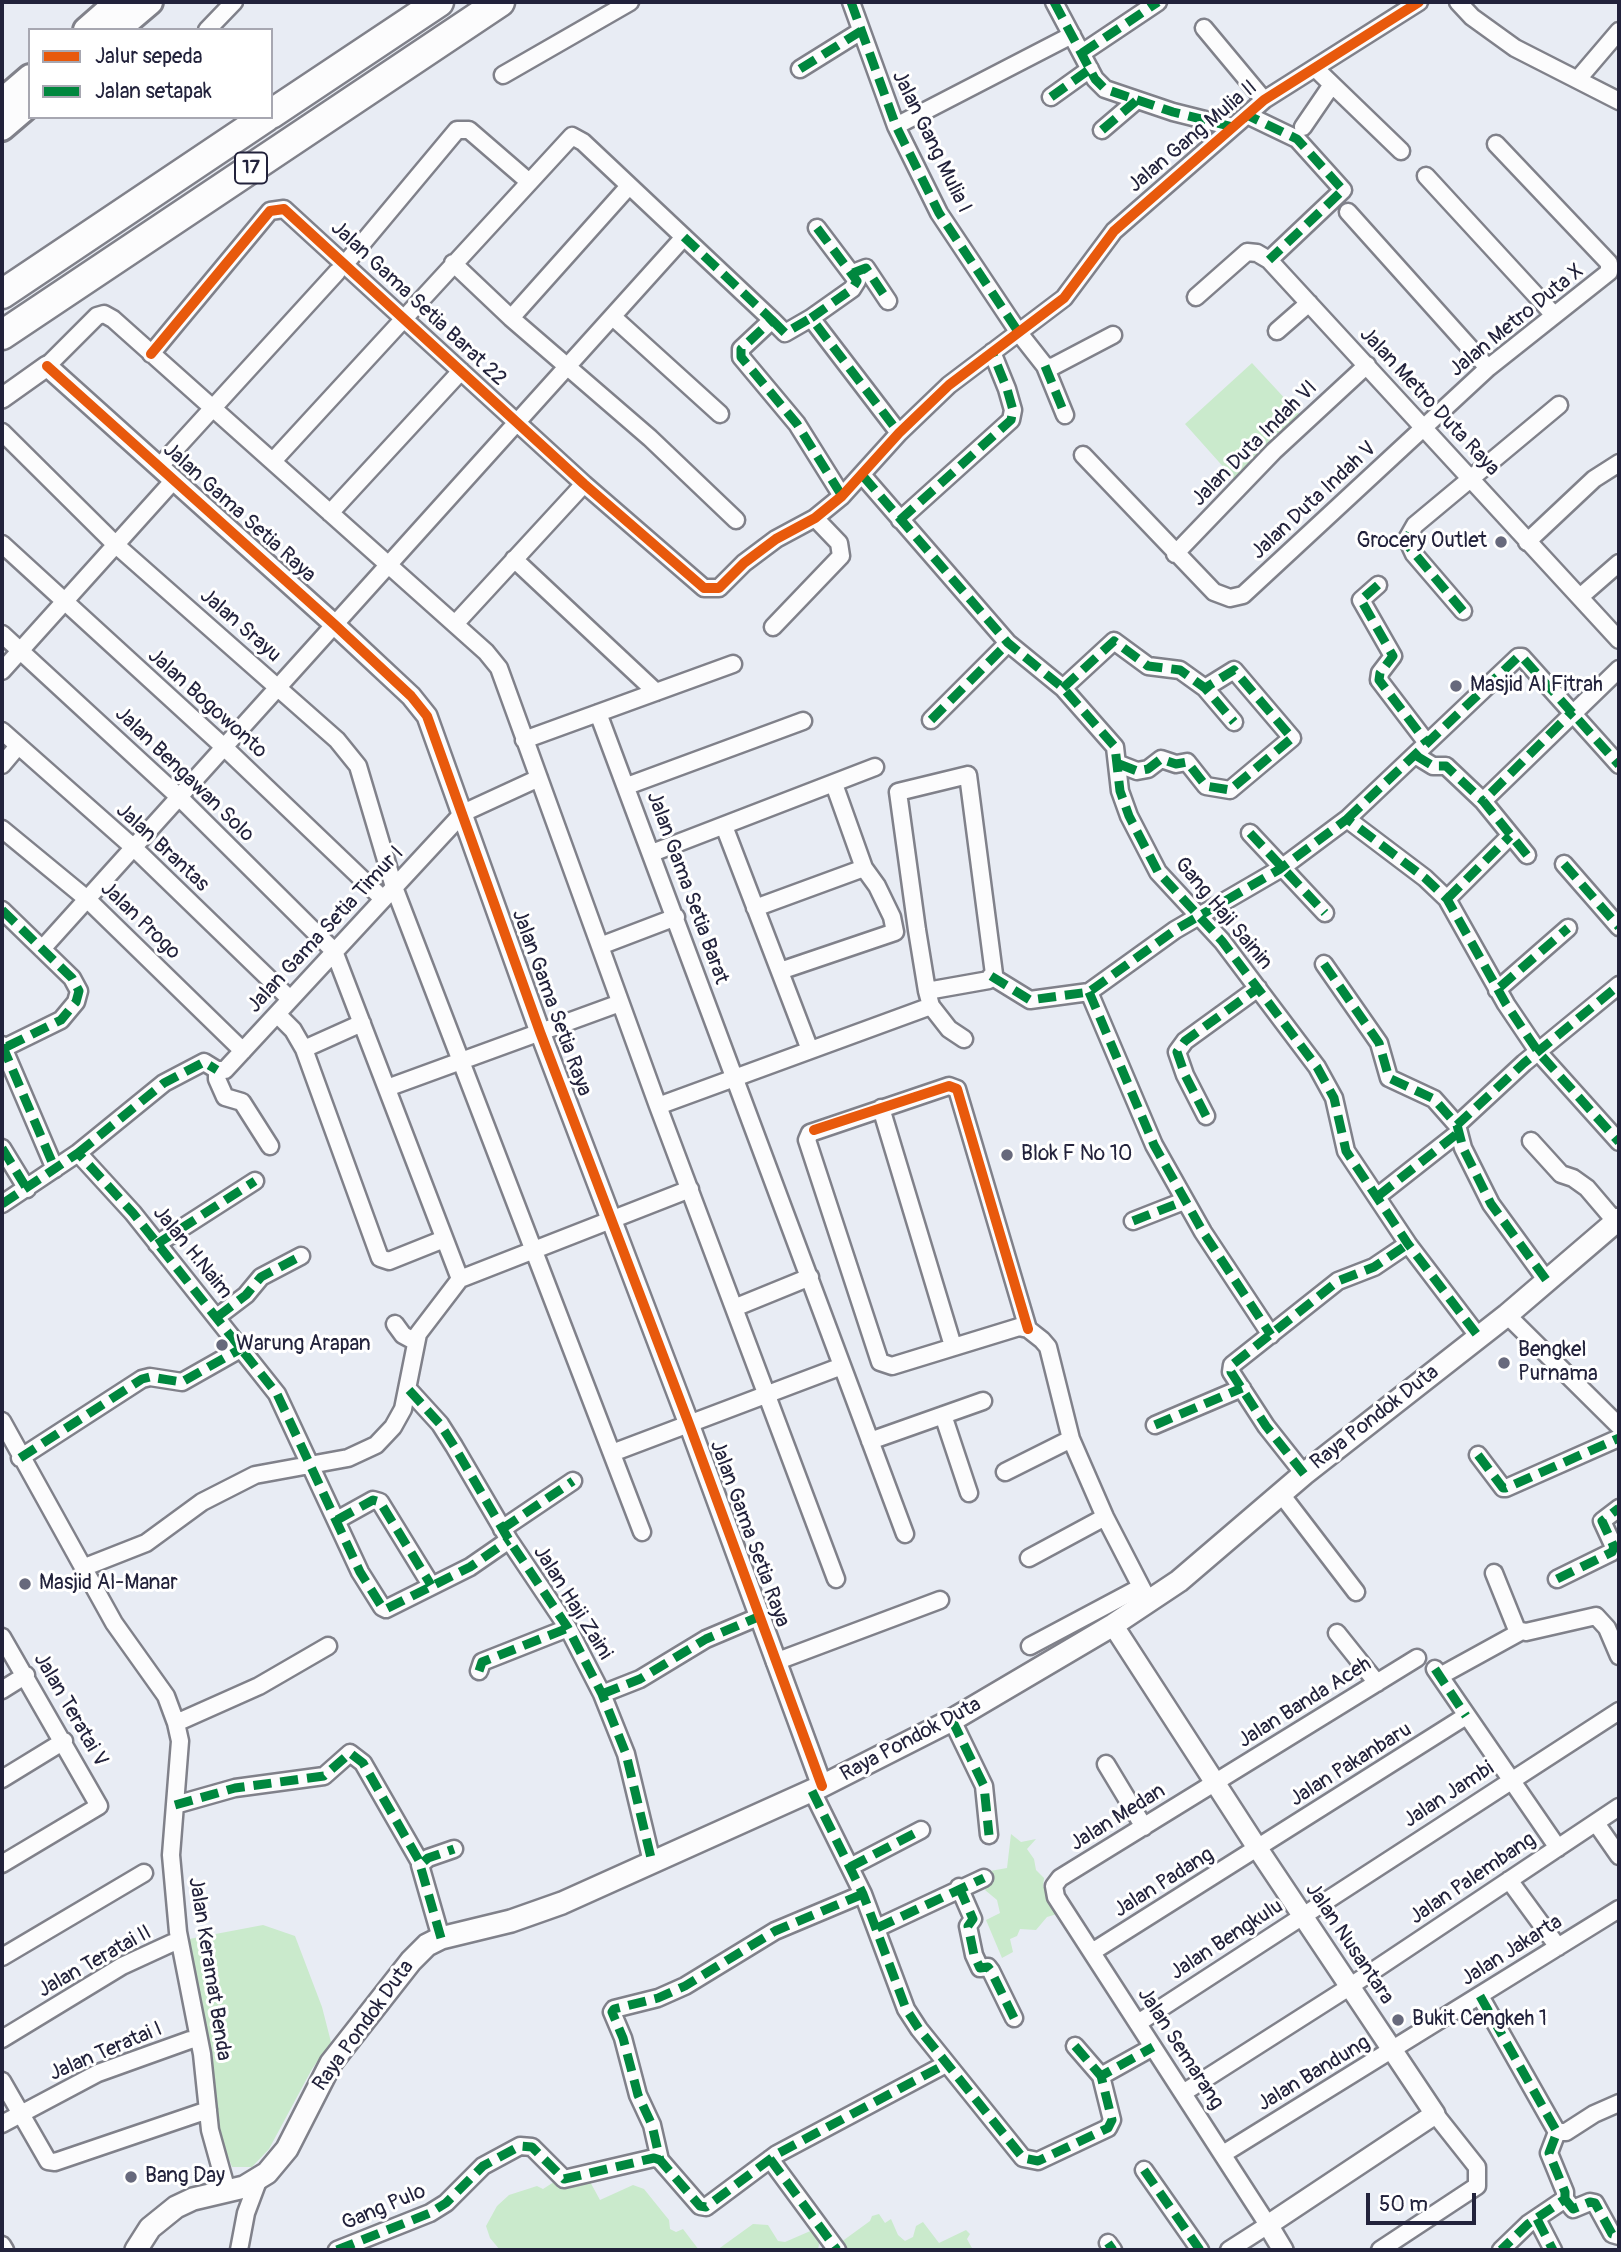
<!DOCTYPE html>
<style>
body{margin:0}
#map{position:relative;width:1621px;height:2252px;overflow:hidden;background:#e8ecf4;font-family:Pangolin,sans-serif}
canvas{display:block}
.frame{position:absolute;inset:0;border:4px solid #22223b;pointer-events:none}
.legend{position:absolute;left:28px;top:28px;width:245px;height:91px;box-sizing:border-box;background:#fff;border:2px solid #a7a7b1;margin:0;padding:9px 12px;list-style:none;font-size:21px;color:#22223b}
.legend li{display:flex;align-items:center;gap:14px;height:35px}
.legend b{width:35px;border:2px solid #a7a7b1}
.scale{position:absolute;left:1366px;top:2193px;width:110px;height:32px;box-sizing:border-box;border:4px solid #22223b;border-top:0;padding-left:9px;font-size:21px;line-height:24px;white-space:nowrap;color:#22223b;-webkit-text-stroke:5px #fff;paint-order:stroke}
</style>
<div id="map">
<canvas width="1621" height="2252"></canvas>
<div class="frame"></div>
<ul class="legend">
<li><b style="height:9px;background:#e8590c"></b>Jalur sepeda</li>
<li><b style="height:9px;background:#00873e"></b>Jalan setapak</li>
</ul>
<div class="scale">50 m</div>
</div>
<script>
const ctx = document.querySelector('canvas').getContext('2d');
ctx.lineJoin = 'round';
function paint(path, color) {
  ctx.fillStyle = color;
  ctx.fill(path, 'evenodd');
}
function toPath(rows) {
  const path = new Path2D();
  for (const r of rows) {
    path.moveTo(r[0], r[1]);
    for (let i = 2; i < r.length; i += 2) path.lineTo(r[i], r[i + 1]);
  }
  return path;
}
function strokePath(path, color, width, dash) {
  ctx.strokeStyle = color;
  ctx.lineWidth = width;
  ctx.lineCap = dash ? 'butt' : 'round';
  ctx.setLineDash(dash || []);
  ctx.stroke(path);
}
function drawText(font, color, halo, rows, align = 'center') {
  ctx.font = font + ' Pangolin,sans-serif';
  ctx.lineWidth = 6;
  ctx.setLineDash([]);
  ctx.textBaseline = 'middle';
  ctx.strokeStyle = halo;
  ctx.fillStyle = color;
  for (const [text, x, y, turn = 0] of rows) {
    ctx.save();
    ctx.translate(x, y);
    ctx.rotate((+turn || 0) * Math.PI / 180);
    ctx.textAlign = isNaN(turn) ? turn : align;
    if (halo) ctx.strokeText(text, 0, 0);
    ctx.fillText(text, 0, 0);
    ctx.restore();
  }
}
const green = toPath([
 [1252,363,1302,417,1235,480,1185,424],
 [1011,1834,1021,1842,1036,1839,1027,1849,1034,1859,1036,1870,1044,1878,1043,1887,1049,1886,1057,1914,1047,1917,1036,1930,1020,1929,1017,1936,1010,1939,1013,1952,1002,1958,986,1920,1000,1913,997,1900,985,1890,990,1871,1007,1868],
 [263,1925,295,1936,322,2007,331,2042,312,2069,269,2149,252,2167,232,2167,216,2126,210,2042,194,1994,189,1939],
 [588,2178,600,2200,633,2185,644,2189,669,2220,670,2229,676,2232,683,2229,699,2250,500,2250,490,2238,486,2226,497,2206,509,2195,537,2186,543,2189,557,2180],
 [879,2214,885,2223,891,2219,898,2235,905,2241,913,2237,916,2226,923,2222,939,2243,966,2230,970,2234,967,2239,973,2250,841,2250,837,2245,870,2221,872,2216],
 [753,2224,768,2225,778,2241,785,2242,815,2229,821,2233,818,2250,717,2250]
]);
const minor = toPath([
 [851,2,896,126,939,213,1019,333,1045,366,1052,367,1113,335],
 [1054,2,1095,79,1105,89,1173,112,1233,127],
 [1458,2,1472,17,1515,48,1619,101],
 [1204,28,1264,100],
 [207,30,234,2],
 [1082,53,1158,2],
 [1315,68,1401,151],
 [800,69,861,31],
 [503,75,630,2],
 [1578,79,1619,31],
 [1051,97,1090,69],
 [1247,115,1297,139,1343,190,1269,260],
 [896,126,1072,35],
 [1303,127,1331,86],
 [1102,130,1136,101],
 [1426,176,1554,315],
 [1348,212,1488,368],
 [817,228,857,281,852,289,811,318,899,433],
 [453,263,511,318,650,438,736,520],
 [345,264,457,130,469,130,528,181],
 [853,273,866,268,888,301],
 [1196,297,1247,252,1257,253,1269,260,1619,640],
 [613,317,720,414],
 [511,318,629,186],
 [772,320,785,333,811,318],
 [1277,331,1309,303],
 [151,354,270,211,284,209,584,484,704,588,719,588,744,563,776,539,815,518,842,496,899,433,949,385,1064,298,1114,231,1264,100,1419,2],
 [47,366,97,316,104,314,113,319,486,652,499,668,658,1106,836,1579],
 [1045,366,1065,415],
 [2,432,116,545,337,740,358,766,394,887,642,1532],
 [1083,455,1214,592,1230,598,1243,595,1488,368,1609,272,1609,263,1496,144],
 [273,461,572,136,583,142,772,320,741,349,741,357,797,424,842,496],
 [159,467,337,272],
 [863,476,1008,643,1063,688,1115,747,1120,791,1129,816,1158,872,1222,941,1317,1067,1334,1098,1346,1151,1408,1244,1478,1336],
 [330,513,461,371],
 [900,520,1011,420,1013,410,1007,389,992,352],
 [1527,542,1594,479,1619,463],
 [2,544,224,747,382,898],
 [1175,554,1274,451,1367,365],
 [514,559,656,692],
 [1378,585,1361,600,1393,656,1380,673,1379,680,1427,743],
 [1580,597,1619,563],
 [1463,611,1414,554,1407,539,1415,525,1559,405],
 [455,624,584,484],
 [773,627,841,556,839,543,815,518],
 [2,634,179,797,334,951,460,1279],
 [2,671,174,480],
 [1063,688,1114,641,1148,666,1180,670,1205,688,1234,722],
 [598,713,905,1534],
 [931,720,1008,643],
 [2,731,133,847,290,999],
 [524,740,733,664],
 [1415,755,1433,766,1446,766,1483,801],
 [1119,764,1137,771,1148,769,1161,759,1176,764,1187,762,1206,786,1230,790,1292,738,1234,670,1205,688],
 [2,765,18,746],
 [627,786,803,721],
 [1347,819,1518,657,1522,657,1619,765],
 [724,826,810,1050],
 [2,829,87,899,243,1051],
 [1250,833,1325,913],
 [652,853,875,767],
 [1527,855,1483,801,1619,669],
 [1564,864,1619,927],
 [1447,899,1510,836],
 [755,908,864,868],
 [2,910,72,978,79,991,76,1002,61,1020,4,1048],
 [600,946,676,917],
 [42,949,684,237],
 [1324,964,1379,1043,1389,1078,1434,1099,1457,1125,1524,1063,1619,985],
 [780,971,895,932,892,917,877,886,864,868,834,784],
 [991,976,1030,1000,1089,992,1175,930,1280,869,1347,819,1425,878,1447,899,1506,1004,1539,1053,1619,1142],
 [1497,990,1568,928],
 [927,991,989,980,994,974,968,775,898,792,917,930,927,991,931,1006,949,1029,964,1039],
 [1089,992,1154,1145,1203,1232,1271,1335],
 [277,1014,293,1030,304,1049,380,1258,389,1261,444,1239],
 [2,1045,55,1169],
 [304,1049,362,1023],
 [217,1070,225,1070,463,813,539,778],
 [217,1070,217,1079,225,1097,242,1102,270,1146],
 [387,1088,620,1003],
 [658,1106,931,1006],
 [881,1108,953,1346],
 [1206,1116,1185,1075,1177,1052,1185,1041,1258,988],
 [1457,1125,1463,1148,1491,1204,1547,1281],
 [1531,1141,1561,1174,1573,1178,1587,1188,1616,1222],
 [2,1148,27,1189],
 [78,1153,164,1083,204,1062,217,1070],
 [1378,1196,1458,1133],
 [2,1204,78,1153,133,1213,277,1394,360,1572,382,1607,386,1609,470,1567,509,1540],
 [1133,1221,1184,1201],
 [157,1244,255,1181],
 [460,1279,690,1189],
 [734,1308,810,1277],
 [1507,1315,1619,1426],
 [217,1317,246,1295,261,1277,301,1256],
 [395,1324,403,1335,416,1342],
 [1028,1329,957,1089,949,1086,810,1133,807,1140,880,1362,892,1366,1019,1327,1028,1329,1042,1340,1048,1347,1071,1439,1105,1517,1149,1602],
 [409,1390,440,1424,454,1446,509,1540,568,1628,602,1694,626,1754,652,1862],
 [943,1415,969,1493],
 [2,1421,114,1623,166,1696,176,1723,180,1741,171,1855,178,1932,202,2054,210,2130,227,2191],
 [1155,1425,1242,1388],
 [870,1441,983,1401],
 [612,1453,842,1366],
 [1478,1455,1503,1488,1506,1488,1619,1438],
 [20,1458,142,1379,150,1377,182,1382,242,1348],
 [1005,1472,1071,1439],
 [1304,1474,1266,1426,1231,1372,1232,1365,1338,1281,1374,1267,1408,1244],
 [1281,1494,1356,1592],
 [337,1520,373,1500,380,1502,431,1585],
 [502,1529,573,1481],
 [1029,1558,1105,1517],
 [85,1567,146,1543,202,1502,255,1475,348,1458,376,1445,393,1427,403,1409,418,1334,460,1279],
 [1494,1573,1517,1630,1526,1632,1596,1616,1607,1628,1619,1656],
 [1557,1579,1612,1552,1614,1547,1602,1521,1619,1508],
 [1337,1633,1377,1683],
 [2,1637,99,1806,2,1864],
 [1030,1646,1141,1587],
 [775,1662,940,1600],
 [1435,1669,1558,1848],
 [479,1671,482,1662,568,1628],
 [1440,1676,1520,1632],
 [2,1690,26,1675],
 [602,1694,640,1679,706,1639,758,1617],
 [952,1720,984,1786,989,1835],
 [176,1723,259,1686,328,1646],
 [1106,1764,1144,1827],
 [2,1779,64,1741],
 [812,1791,863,1894,906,2009,919,2029,1023,2158,1038,2161,1108,2128,1112,2120,1101,2076,1153,2047],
 [175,1805,235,1788,324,1776,350,1753,363,1763,421,1864],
 [1596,1823,1619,1856],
 [850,1867,921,1830],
 [1509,1880,1558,1947],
 [959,1887,973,1919,968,1926,974,1955,980,1968,988,1967,991,1971,1014,2018],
 [863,1894,775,1931,685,1986,658,1998,614,2009,612,2012,623,2038,638,2095,652,2125,660,2160,700,2206,706,2207,777,2154,946,2064],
 [877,1928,984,1878],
 [441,1938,420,1865,428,1858,454,1849],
 [1092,1952,1466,1716],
 [2,1957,144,1873],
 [1480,1996,1557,2132,1549,2153,1565,2192,1565,2199,1528,2224,1501,2250],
 [1138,2023,1619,1711],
 [2,2039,122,1966,172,1943],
 [1075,2046,1101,2076],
 [2,2081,48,2161,55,2162,208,2110],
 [1183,2093,1343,1991,1619,1807],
 [2,2124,98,2073,190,2040],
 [1557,2132,1566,2132,1594,2114,1619,2103],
 [1223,2154,1619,1909],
 [770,2159,837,2250],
 [1144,2170,1200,2250],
 [1565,2199,1573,2209,1590,2202,1595,2203,1612,2234,1619,2236],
 [1537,2219,1553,2250],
 [1108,2243,1113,2250],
 [2,2245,5,2250],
 [239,2250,246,2213,258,2181],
 [337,2250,430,2213,446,2203,483,2166,520,2146,532,2147,564,2179,654,2158,660,2160],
 [1229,2250,1268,2225,1056,1897,1054,1886,1060,1878,1417,1658],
 [1380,2250,1477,2186,1477,2167,1435,2114]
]);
const tertiary = toPath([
 [2,398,47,366,335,625,411,696,427,716,540,1032,689,1424,822,1786],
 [1113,1625,1258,1849,1435,2114,1268,2225,1283,2250]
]);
const secondary = toPath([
 [136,2250,150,2228,176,2207,193,2199,244,2187,267,2173,287,2149,331,2063,411,1961,427,1945,441,1938,511,1921,562,1903,822,1786,952,1720,1113,1625,1179,1581,1304,1474,1507,1315,1619,1219]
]);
const trunk = toPath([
 [86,30,118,2],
 [117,30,150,2],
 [2,101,30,77],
 [2,128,30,104]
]);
const motorway = toPath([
 [271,114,439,2],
 [2,294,266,117],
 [2,335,500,2]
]);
const quiet = toPath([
 [851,2,896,126,939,213,1019,333,1022,331],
 [1054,2,1095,79,1105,89,1173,112,1233,127],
 [1082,53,1158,2],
 [800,69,861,31],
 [1051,97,1090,69],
 [1243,119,1247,115,1297,139,1343,190,1269,260],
 [1102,130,1136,101],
 [817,228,857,281,852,289,811,318,899,433],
 [684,237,772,320,741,349,741,357,797,424,842,496],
 [853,273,866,268,888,301],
 [772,320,785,333,811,318],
 [1045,366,1065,415],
 [863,476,1008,643,1063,688,1115,747,1120,791,1129,816,1158,872,1222,941,1317,1067,1334,1098,1346,1151,1408,1244,1478,1336],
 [900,520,1011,420,1013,410,1007,389,992,352],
 [1410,533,1407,539,1409,547,1463,611],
 [1378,585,1361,600,1393,656,1380,673,1379,680,1427,743],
 [1063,688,1114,641,1148,666,1180,670,1205,688,1234,722],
 [931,720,1008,643],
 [1415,755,1433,766,1446,766,1483,801],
 [1119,764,1137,771,1148,769,1161,759,1176,764,1187,762,1206,786,1230,790,1292,738,1234,670,1205,688],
 [1347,819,1518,657,1522,657,1619,765],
 [1250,833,1325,913],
 [1527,855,1483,801,1573,711],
 [1564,864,1619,927],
 [1447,899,1510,836],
 [2,910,72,978,79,991,76,1002,61,1020,4,1048],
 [1324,964,1379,1043,1389,1078,1434,1099,1457,1125,1524,1063,1619,985],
 [991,976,1030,1000,1089,992,1175,930,1280,869,1347,819,1425,878,1447,899,1506,1004,1539,1053,1619,1142],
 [1500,987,1568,928],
 [1089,992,1154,1145,1203,1232,1271,1335],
 [2,1045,55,1169],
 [1206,1116,1185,1075,1177,1052,1185,1041,1258,988],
 [1457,1125,1463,1148,1491,1204,1547,1281],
 [2,1148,27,1189],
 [78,1153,164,1083,204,1062,217,1070],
 [1378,1196,1458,1133],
 [2,1204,78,1153,133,1213,277,1394,360,1572,382,1607,386,1609,470,1567,509,1540],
 [1133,1221,1184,1201],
 [157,1244,255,1181],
 [217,1317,246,1295,261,1277,301,1256],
 [409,1390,440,1424,454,1446,509,1540,568,1628,602,1694,626,1754,652,1862],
 [1155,1425,1242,1388],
 [1478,1455,1503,1488,1506,1488,1619,1438],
 [20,1458,142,1379,150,1377,182,1382,242,1348],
 [1304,1474,1266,1426,1231,1372,1232,1365,1338,1281,1374,1267,1408,1244],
 [337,1520,373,1500,380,1502,431,1585],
 [502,1529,573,1481],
 [1557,1579,1612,1552,1614,1547,1602,1521,1619,1508],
 [1435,1669,1466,1716],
 [479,1671,482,1662,568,1628],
 [602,1694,640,1679,706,1639,758,1617],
 [952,1720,984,1786,989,1835],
 [812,1791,863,1894,906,2009,919,2029,1023,2158,1038,2161,1108,2128,1112,2120,1101,2076,1153,2047],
 [175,1805,235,1788,324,1776,350,1753,363,1763,421,1864],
 [850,1867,921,1830],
 [959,1887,973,1919,968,1926,974,1955,980,1968,988,1967,991,1971,1014,2018],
 [863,1894,775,1931,685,1986,658,1998,614,2009,612,2012,623,2038,638,2095,652,2125,660,2160,700,2206,706,2207,777,2154,946,2064],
 [877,1928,984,1878],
 [441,1938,420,1865,428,1858,454,1849],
 [1480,1996,1557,2132,1549,2153,1565,2192,1565,2199,1528,2224,1501,2250],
 [1075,2046,1101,2076],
 [770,2159,837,2250],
 [1144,2170,1200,2250],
 [1565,2199,1573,2209,1590,2202,1595,2203,1612,2234,1619,2236],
 [1537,2219,1553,2250],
 [1108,2243,1113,2250],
 [337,2250,430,2213,446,2203,483,2166,520,2146,532,2147,564,2179,654,2158,660,2160]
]);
const cycleway = toPath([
 [151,354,270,211,284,209,584,484,704,588,719,588,744,563,776,539,815,518,842,496,899,433,949,385,1064,298,1114,231,1264,100,1419,2],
 [47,366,335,625,411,696,427,716,540,1032,689,1424,822,1786],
 [814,1130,949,1086,957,1089,1028,1329]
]);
const markers = [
 [1501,542,7,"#67697c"],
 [1456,686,7,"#67697c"],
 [1007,1155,7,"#67697c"],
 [222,1345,7,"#67697c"],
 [1504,1363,7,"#67697c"],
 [25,1584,7,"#67697c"],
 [1398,2020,7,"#67697c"],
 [131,2177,7,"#67697c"]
];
const shields = [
 [251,168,32]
];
const shieldNames = [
 ["17",251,168]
];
const streetNames = [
 ["Jalan Gang Mulia II",1193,137,-40],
 ["Jalan Gang Mulia I",931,142,64],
 ["Jalan Gama Setia Barat 22",418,304,43],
 ["Jalan Metro Duta X",1517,321,-39],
 ["Jalan Metro Duta Raya",1429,402,47],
 ["Jalan Duta Indah VI",1255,444,-45],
 ["Jalan Duta Indah V",1314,501,-43],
 ["Jalan Gama Setia Raya",239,513,42],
 ["Jalan Srayu",240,626,41],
 ["Jalan Bogowonto",207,704,42],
 ["Jalan Bengawan Solo",184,775,44],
 ["Jalan Brantas",162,848,43],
 ["Jalan Gama Setia Barat",687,888,70],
 ["Gang Haji Sainin",1223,914,50],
 ["Jalan Progo",140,921,44],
 ["Jalan Gama Setia Timur I",326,930,-47],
 ["Jalan Gama Setia Raya",551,1003,70],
 ["Jalan H.Naim",192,1253,51],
 ["Raya Pondok Duta",1375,1418,-38],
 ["Jalan Gama Setia Raya",749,1534,70],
 ["Jalan Haji Zaini",572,1603,58],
 ["Jalan Banda Aceh",1305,1703,-32],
 ["Jalan Teratai V",70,1710,60],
 ["Raya Pondok Duta",911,1740,-28],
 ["Jalan Pakanbaru",1351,1765,-32],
 ["Jalan Jambi",1449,1795,-33],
 ["Jalan Medan",1118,1818,-32],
 ["Jalan Palembang",1473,1879,-34],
 ["Jalan Padang",1164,1883,-32],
 ["Jalan Bengkulu",1227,1940,-33],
 ["Jalan Nusantara",1349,1944,56],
 ["Jalan Jakarta",1512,1951,-32],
 ["Jalan Teratai II",95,1962,-29],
 ["Jalan Keramat Benda",209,1969,81],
 ["Raya Pondok Duta",364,2026,-54],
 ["Jalan Semarang",1180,2049,57],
 ["Jalan Teratai I",106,2052,-23],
 ["Jalan Bandung",1314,2074,-31],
 ["Gang Pulo",384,2208,-23]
];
const poiNames = [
 ["Grocery Outlet",1487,542,"right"],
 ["Masjid Al Fitrah",1470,686],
 ["Blok F No 10",1021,1155],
 ["Warung Arapan",236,1345],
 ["Bengkel",1518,1351],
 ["Purnama",1518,1375],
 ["Masjid Al-Manar",39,1584],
 ["Bukit Cengkeh 1",1412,2020],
 ["Bang Day",145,2177]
];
paint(green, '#caeacc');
strokePath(minor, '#80818a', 21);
strokePath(tertiary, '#80818a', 24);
strokePath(secondary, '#80818a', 26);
strokePath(trunk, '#80818a', 30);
strokePath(motorway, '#80818a', 33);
strokePath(minor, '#fcfcfd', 16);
strokePath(tertiary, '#fcfcfd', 19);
strokePath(secondary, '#fcfcfd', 21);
strokePath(trunk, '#fcfcfd', 24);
strokePath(motorway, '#fcfcfd', 28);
strokePath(quiet, '#00873e', 9, [18, 9]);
strokePath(cycleway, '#e8590c', 10);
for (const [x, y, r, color] of markers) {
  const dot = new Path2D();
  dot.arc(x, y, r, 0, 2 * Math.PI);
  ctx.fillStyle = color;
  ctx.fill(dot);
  strokePath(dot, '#fff', 2.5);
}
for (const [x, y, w] of shields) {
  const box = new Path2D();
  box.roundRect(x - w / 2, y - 15.5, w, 31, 5);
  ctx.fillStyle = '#fff';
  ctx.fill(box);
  strokePath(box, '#22223b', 2);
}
drawText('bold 19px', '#22223b', null, shieldNames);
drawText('21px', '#22223b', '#fff', streetNames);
drawText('21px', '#22223b', '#fff', poiNames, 'left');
</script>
